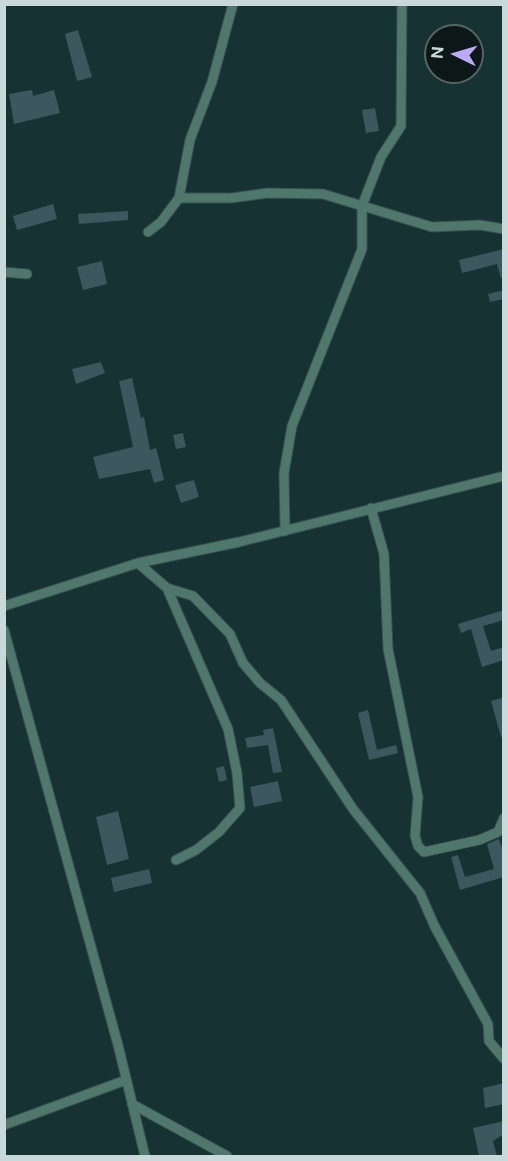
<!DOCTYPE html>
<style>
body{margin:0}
#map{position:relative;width:508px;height:1161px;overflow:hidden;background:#173232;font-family:"Public Sans",sans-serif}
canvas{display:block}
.frame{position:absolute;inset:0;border:6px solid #c9d8d8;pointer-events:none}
.north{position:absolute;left:424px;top:24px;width:60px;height:60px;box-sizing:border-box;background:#0c1717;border:2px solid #586464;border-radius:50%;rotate:275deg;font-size:16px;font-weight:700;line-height:24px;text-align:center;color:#c9d8d8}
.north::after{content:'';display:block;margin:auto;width:21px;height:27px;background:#bda9f5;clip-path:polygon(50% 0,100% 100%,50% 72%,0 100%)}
</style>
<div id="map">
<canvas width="508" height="1161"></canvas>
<div class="frame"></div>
<div class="north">N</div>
</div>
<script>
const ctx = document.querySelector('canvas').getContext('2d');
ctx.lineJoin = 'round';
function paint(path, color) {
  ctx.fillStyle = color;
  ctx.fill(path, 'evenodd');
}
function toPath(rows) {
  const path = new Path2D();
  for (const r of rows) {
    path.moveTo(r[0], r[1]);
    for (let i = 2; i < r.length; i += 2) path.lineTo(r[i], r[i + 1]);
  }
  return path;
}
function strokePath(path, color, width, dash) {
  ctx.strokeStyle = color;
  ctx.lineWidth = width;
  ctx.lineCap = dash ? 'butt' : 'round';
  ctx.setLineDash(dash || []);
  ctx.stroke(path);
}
const building = toPath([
 [78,30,92,77,77,81,65,34],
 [32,90,33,96,54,90,60,113,14,124,9,94],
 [375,108,379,131,366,133,362,110],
 [53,204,57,219,17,230,13,216],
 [128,211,128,220,79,224,78,214],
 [504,249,504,277,501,278,497,264,462,273,459,260],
 [102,261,107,284,83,290,77,267],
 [504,290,504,299,490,302,488,294],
 [101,362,105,373,76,384,72,369],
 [132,378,141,418,144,417,150,450,156,448,159,459,164,480,154,483,150,469,99,479,93,457,133,447,119,381],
 [183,433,186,447,176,449,173,435],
 [194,480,199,497,181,503,175,485],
 [504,610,504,620,483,626,491,651,504,647,504,660,482,667,471,629,461,633,458,624],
 [502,698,504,737,501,737,491,701],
 [368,710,377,750,396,745,398,753,369,760,358,713],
 [273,728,282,772,273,773,268,745,247,748,245,738,264,735,263,730],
 [224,766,227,780,219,782,216,768],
 [278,781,282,801,254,807,250,787],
 [118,811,129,859,107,865,96,817],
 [499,839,504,854,504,877,460,890,451,857,458,855,465,877,494,869,487,844],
 [149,869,152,883,114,892,111,878],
 [504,1083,504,1104,485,1108,483,1088],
 [504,1121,504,1134,493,1141,497,1156,479,1156,473,1128]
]);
const minor = toPath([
 [179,198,231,198,268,193,323,194,432,227,480,225,504,229],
 [148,232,161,222,179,198,190,140,212,82,233,4],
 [4,272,27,274],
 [371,508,384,554,388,649,418,797,415,836,418,846,424,852,479,840,498,832,504,818],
 [285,531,284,473,292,426,362,249,362,206,381,157,401,126,402,4],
 [138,563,167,588,193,596,230,634,243,663,260,683,281,700,353,809,420,893,435,927,488,1024,489,1041,504,1059],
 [167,588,228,729,237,773,240,808,219,832,196,850,176,860],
 [4,606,138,563,239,542,504,476],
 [4,630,118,1045,145,1156],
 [132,1104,227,1156],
 [4,1125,126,1080]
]);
paint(building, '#3d575e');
strokePath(minor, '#375050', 11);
strokePath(minor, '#4f776c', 9);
</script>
